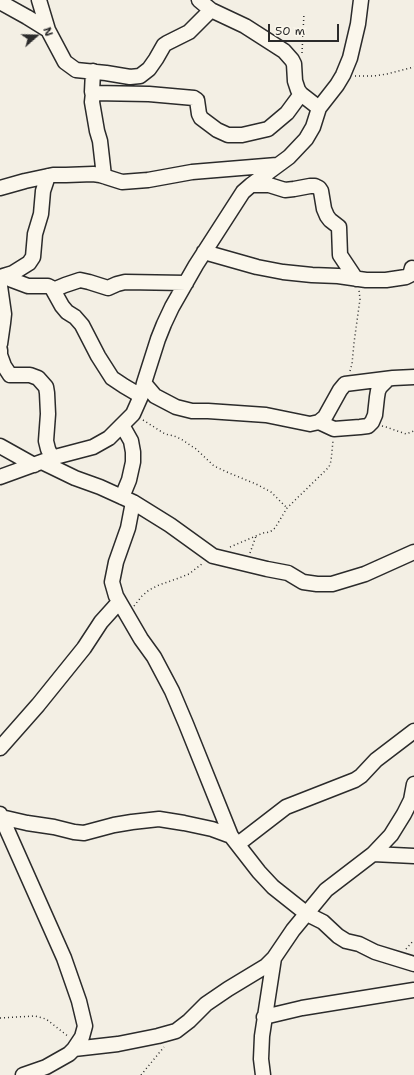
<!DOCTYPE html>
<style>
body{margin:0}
#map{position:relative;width:414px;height:1075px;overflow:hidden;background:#f3efe4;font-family:"Shantell Sans",sans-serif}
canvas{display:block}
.north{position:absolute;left:16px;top:16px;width:40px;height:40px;-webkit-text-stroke:3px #fbf7ec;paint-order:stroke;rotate:70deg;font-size:11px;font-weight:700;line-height:16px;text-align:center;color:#2b2b2b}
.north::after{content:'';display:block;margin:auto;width:14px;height:18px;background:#2b2b2b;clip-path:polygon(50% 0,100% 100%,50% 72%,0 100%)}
.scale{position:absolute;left:268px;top:24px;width:71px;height:18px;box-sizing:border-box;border:2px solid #2b2b2b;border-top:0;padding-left:5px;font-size:12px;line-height:14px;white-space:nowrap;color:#2b2b2b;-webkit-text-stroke:3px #fbf7ec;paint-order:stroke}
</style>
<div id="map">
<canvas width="414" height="1075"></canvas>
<div class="north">N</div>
<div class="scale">50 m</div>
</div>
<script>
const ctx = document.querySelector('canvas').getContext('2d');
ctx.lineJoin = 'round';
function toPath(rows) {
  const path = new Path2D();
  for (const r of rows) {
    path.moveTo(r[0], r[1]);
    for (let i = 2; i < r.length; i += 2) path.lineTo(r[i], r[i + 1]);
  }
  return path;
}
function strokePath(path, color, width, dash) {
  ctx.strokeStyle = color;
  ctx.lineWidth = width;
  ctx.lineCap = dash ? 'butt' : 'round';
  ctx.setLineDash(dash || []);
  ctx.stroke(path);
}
const path = toPath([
 [302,53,304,13],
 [355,76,374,76,387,74,414,67],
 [350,371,352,364,354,343,360,299,359,290],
 [143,420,165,434,174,436,181,439,196,449,214,466,229,473,256,484,271,492,287,508],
 [382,426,386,427,406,434,414,431],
 [230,547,263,533,270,532,275,528,287,508,329,467,331,461,333,441],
 [250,553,256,536],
 [134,606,142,596,149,590,159,585,179,578,189,574,203,563],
 [406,949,414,940],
 [0,1018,35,1016,46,1019,69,1037],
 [141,1075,164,1047]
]);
const minor = toPath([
 [39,0,48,30,65,62,76,70,106,73,130,77,140,76,149,69,156,59,164,45,167,43,189,32,211,10],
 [199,0,211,10,245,26,284,51,292,60,294,64,295,81,298,90,301,94,319,108],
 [0,2,27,17,48,30],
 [93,71,92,92,93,93,149,94,194,98,197,100,199,114,201,118,217,130,228,135,242,135,268,129,287,113,301,94],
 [93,93,92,102,97,131,100,141,104,176],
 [251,185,269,185,285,190,294,189,310,186,315,186,319,188,321,191,324,209,327,216,330,220,339,227,340,255,356,279],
 [0,188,25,181,53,175,66,175,93,174,100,175,122,182,148,180,192,172,277,165],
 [204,252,257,267,283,272,312,275,338,276,366,280,386,280,406,277,410,275,412,268],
 [4,276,12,280,28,286,48,286,52,288,62,306,67,312,75,317,82,325,98,356,112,378,124,386,141,396],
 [0,277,13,273,29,263,33,257,35,234,41,214,43,191,48,176],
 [0,286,4,314,3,323,0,344],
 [53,290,65,285,80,280,89,282,108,288,117,284,125,282,186,283],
 [0,350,0,355,4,366,10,375,30,375,38,378,46,387,47,393,48,414,46,441,48,449,52,458],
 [144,383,155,396,176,407,192,411,208,411,266,415,310,424,319,422,325,417,340,390,345,384,393,378,414,377],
 [319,422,334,429,360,427,368,426,372,422,375,415,377,397,378,391,380,387,388,379],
 [122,425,131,441,133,452,133,462,129,480,122,497],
 [0,446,34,465],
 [42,462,75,478,100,487,133,502,170,525,213,556,267,569,288,573,303,582,317,584,332,584,365,574,414,552],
 [0,477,55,457,93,447,109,438,133,414,141,396,144,383,158,339,164,324,172,307,196,265,243,192,251,185,289,157,306,139,313,127,319,108,337,85,343,75,350,58,358,24,361,0],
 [133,502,128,528,116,562,112,582,116,596,141,639,154,657,172,691,186,724,231,836,259,872,273,887,307,914,323,922,338,936,346,941,359,944,375,952,414,964],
 [0,748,38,705,84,648,101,622,119,602],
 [0,814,64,958,79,1001,85,1026,82,1037,74,1049,69,1054,46,1067,23,1075],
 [1,817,27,823,54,827,74,832,84,833,114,825,132,822,159,819,184,823,212,829,231,836],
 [238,844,286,807,355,780,361,776,376,760,414,731],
 [373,854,414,856],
 [264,1017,302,1008,414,990],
 [74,1049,118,1044,158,1036,176,1031,189,1021,206,1004,228,989,266,966,274,958,293,930,326,890,373,854,391,835,404,814,411,800,414,784],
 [263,1075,261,1059,262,1036,274,958]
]);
strokePath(minor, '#2b2b2b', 17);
strokePath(path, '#2b2b2b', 1.5, [1, 3]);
strokePath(minor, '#fbf7ec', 14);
</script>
